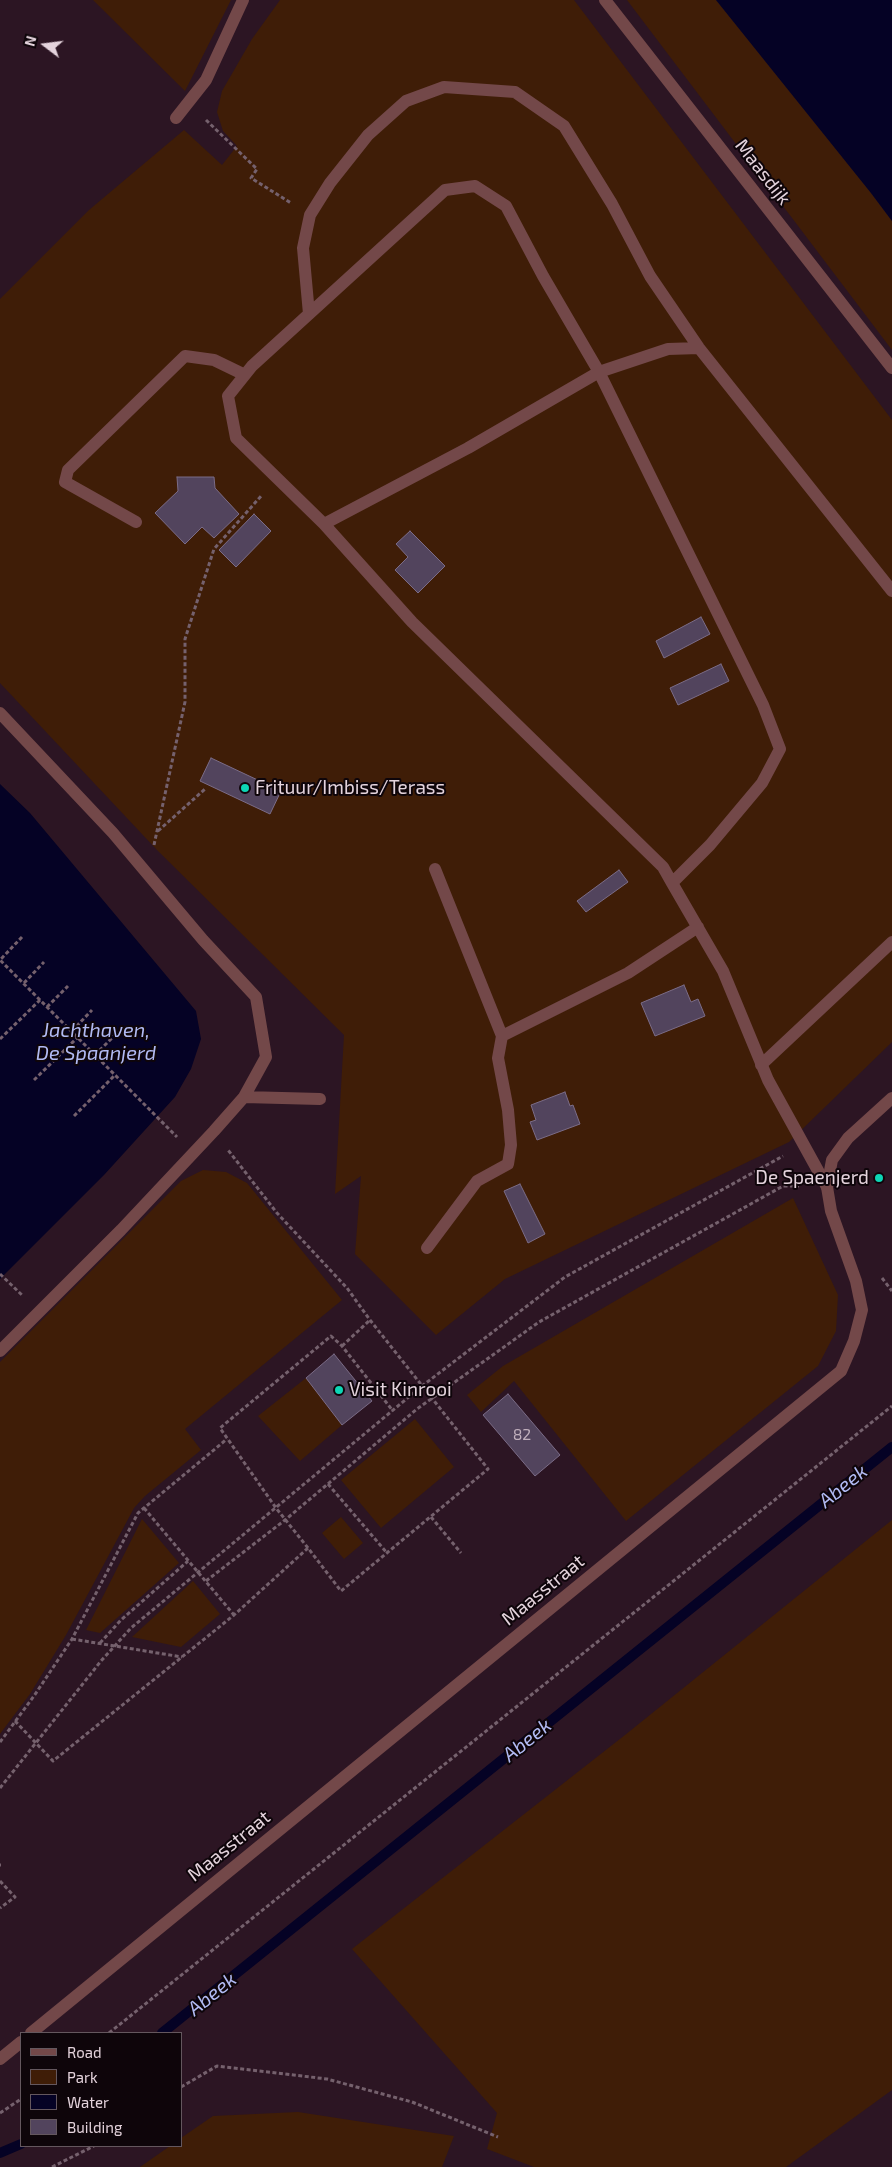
<!DOCTYPE html>
<style>
body{margin:0}
#map{position:relative;width:892px;height:2167px;overflow:hidden;background:#2c1523;font-family:"Exo 2",sans-serif}
canvas{display:block}
.legend{position:absolute;left:20px;top:2032px;width:162px;height:115px;box-sizing:border-box;background:#0e050a;border:1px solid #64575e;margin:0;padding:6px 9px;list-style:none;font-size:15px;color:#e4d3dc}
.legend li{display:flex;align-items:center;gap:10px;height:25px}
.legend b{width:25px;border:1px solid #64575e}
.north{position:absolute;left:20px;top:20px;width:50px;height:50px;-webkit-text-stroke:4px #0e050a;paint-order:stroke;rotate:285deg;font-size:14px;font-weight:700;line-height:20px;text-align:center;color:#e4d3dc}
.north::after{content:'';display:block;margin:auto;width:18px;height:22px;background:#e4d3dc;clip-path:polygon(50% 0,100% 100%,50% 72%,0 100%)}
</style>
<div id="map">
<canvas width="892" height="2167"></canvas>
<ul class="legend">
<li><b style="height:6px;background:#734849"></b>Road</li>
<li><b style="height:14px;background:#3f1d07"></b>Park</li>
<li><b style="height:14px;background:#050225"></b>Water</li>
<li><b style="height:14px;background:#52445d"></b>Building</li>
</ul>
<div class="north">N</div>
</div>
<script>
const ctx = document.querySelector('canvas').getContext('2d');
ctx.lineJoin = 'round';
function paint(path, color) {
  ctx.fillStyle = color;
  ctx.fill(path, 'evenodd');
}
function toPath(rows) {
  const path = new Path2D();
  for (const r of rows) {
    path.moveTo(r[0], r[1]);
    for (let i = 2; i < r.length; i += 2) path.lineTo(r[i], r[i + 1]);
  }
  return path;
}
function strokePath(path, color, width, dash) {
  ctx.strokeStyle = color;
  ctx.lineWidth = width;
  ctx.lineCap = dash ? 'butt' : 'round';
  ctx.setLineDash(dash || []);
  ctx.stroke(path);
}
function drawText(font, color, halo, rows, align = 'center') {
  ctx.font = font + ' "Exo 2",sans-serif';
  ctx.lineWidth = 4;
  ctx.setLineDash([]);
  ctx.textBaseline = 'middle';
  ctx.strokeStyle = halo;
  ctx.fillStyle = color;
  for (const [text, x, y, turn = 0] of rows) {
    ctx.save();
    ctx.translate(x, y);
    ctx.rotate((+turn || 0) * Math.PI / 180);
    ctx.textAlign = isNaN(turn) ? turn : align;
    if (halo) ctx.strokeText(text, 0, 0);
    ctx.fillText(text, 0, 0);
    ctx.restore();
  }
}
const green = toPath([
 [93,0,231,0,185,91],
 [280,0,574,0,892,420,892,1042,789,1142,505,1279,436,1335,355,1254,361,1176,335,1194,344,1035,157,850,0,683,0,299,89,210,184,130,222,165,237,146,223,131,217,112,222,91,252,39],
 [627,0,716,0,871,193,892,221,892,350],
 [203,1170,226,1172,247,1183,342,1300,185,1429,201,1450,145,1496,134,1508,66,1635,30,1694,0,1734,0,1362,181,1181],
 [793,1198,838,1295,836,1331,818,1366,626,1521,514,1381,481,1412,467,1395,503,1366],
 [306,1378,342,1425,300,1461,258,1416],
 [415,1419,454,1467,381,1528,341,1480],
 [341,1517,363,1543,344,1559,322,1533],
 [142,1519,179,1563,100,1633,86,1630],
 [892,1520,892,2090,786,2167,534,2167,487,2149,497,2113,352,1949,625,1735],
 [193,1581,220,1614,181,1647,132,1637],
 [298,2112,454,2136,442,2167,140,2167,170,2146,181,2146,181,2138,213,2116]
]);
const water = toPath([
 [716,0,892,0,892,221,871,193],
 [0,784,30,813,196,1011,201,1039,191,1069,175,1097,104,1175,0,1279]
]);
const stream = toPath([
 [162,2033,892,1447],
 [0,2153,21,2144]
]);
const building = toPath([
 [177,477,214,477,215,488,239,514,214,538,202,527,185,544,155,513,178,491,177,477],
 [254,514,271,531,236,567,219,550,254,514],
 [410,531,445,566,418,593,395,570,408,557,396,544,410,531],
 [701,617,710,634,664,658,656,641,701,617],
 [721,664,729,681,678,705,670,688,721,664],
 [211,758,281,791,270,814,200,781,211,758],
 [619,870,628,882,586,912,577,901,619,870],
 [684,985,691,1002,698,999,705,1016,655,1036,641,1003,684,985],
 [565,1092,570,1106,573,1105,580,1124,537,1140,530,1122,536,1120,531,1105,565,1092],
 [520,1184,545,1234,528,1243,504,1191,520,1184],
 [334,1354,372,1401,342,1425,306,1378,334,1354],
 [508,1394,560,1455,535,1476,483,1415,508,1394]
]);
const path = toPath([
 [206,120,257,169,251,178,291,203],
 [158,831,205,789],
 [154,845,185,702,185,639,214,549,262,495],
 [22,937,0,960,177,1137],
 [24,983,44,962],
 [47,1007,68,986],
 [72,1031,92,1010],
 [0,1039,40,1000],
 [95,1055,116,1034],
 [34,1080,78,1037],
 [74,1116,115,1075],
 [0,1274,23,1296],
 [882,1278,892,1291],
 [342,1346,370,1320],
 [328,1484,387,1553],
 [144,1508,234,1615],
 [431,1517,461,1553],
 [308,1548,276,1508,220,1428,331,1336,342,1346,393,1411],
 [206,1581,285,1520,417,1409,539,1322,783,1186,799,1186],
 [72,1639,182,1657],
 [100,1643,121,1620,188,1561],
 [15,1721,53,1761,234,1615,308,1548,341,1591,488,1469,370,1320,347,1288,277,1213,228,1150],
 [0,1742,34,1696,72,1639,138,1513,227,1439],
 [0,1788,101,1661,131,1628,422,1386,565,1277,783,1156],
 [0,1865,1,1865],
 [0,1881,15,1897,0,1908],
 [109,2033,892,1406],
 [181,2087,217,2066,327,2079,412,2102,498,2137],
 [0,2113,21,2099],
 [52,2167,94,2146]
]);
const lane = toPath([
 [176,118,206,80,243,0],
 [309,314,303,248,310,215,330,183,368,135,406,101,444,87,515,92,564,126,612,204,650,276,699,348,892,591],
 [136,522,65,482,68,470,185,356,214,360,245,375],
 [324,524,468,448,599,372,668,349,699,348],
 [0,713,113,833,203,940,256,997,266,1057,244,1097,214,1131,121,1230,0,1351],
 [435,869,502,1036],
 [672,883,710,845,762,783,780,749,763,705,599,372,543,276,506,206,475,186,445,190,252,366,228,396,236,438,324,524,412,622,663,867,672,883,723,971,768,1080,827,1187],
 [761,1065,892,942],
 [244,1097,320,1099],
 [427,1248,477,1181,508,1164,511,1145,508,1110,498,1058,502,1036,628,973,698,927]
]);
const street = toPath([
 [605,0,892,368],
 [31,2033,841,1371,854,1341,862,1310,856,1281,831,1211,827,1187,832,1160,848,1138,892,1098],
 [0,2059,21,2042]
]);
const markers = [
 [245,788,5,"#0dd5b5"],
 [879,1178,5,"#0dd5b5"],
 [339,1390,5,"#0dd5b5"]
];
const numberNames = [
 ["82",522,1435]
];
const streetNames = [
 ["Maasdijk",763,172,52],
 ["Maasstraat",543,1590,-39],
 ["Maasstraat",229,1846,-39]
];
const poiNames = [
 ["Frituur/Imbiss/Terass",255,788],
 ["De Spaenjerd",869,1178,"right"],
 ["Visit Kinrooi",349,1390]
];
const waterNames = [
 ["Jachthaven,",96,1030],
 ["De Spaanjerd",96,1053],
 ["Abeek",843,1486,-39],
 ["Abeek",527,1740,-39],
 ["Abeek",212,1994,-39]
];
paint(green, '#3f1d07');
paint(water, '#050225');
strokePath(stream, '#050225', 10);
paint(building, '#52445d');
strokePath(building, '#7b6c87', 1);
strokePath(path, '#75616d', 3, [4, 2.5]);
strokePath(lane, '#734849', 12);
strokePath(street, '#734849', 12);
for (const [x, y, r, color] of markers) {
  const dot = new Path2D();
  dot.arc(x, y, r, 0, 2 * Math.PI);
  ctx.fillStyle = color;
  ctx.fill(dot);
  strokePath(dot, '#0e050a', 2);
}
drawText('16px', '#c0afbc', null, numberNames);
drawText('19px', '#e4d3dc', '#0e050a', streetNames);
drawText('19px', '#e4d3dc', '#0e050a', poiNames, 'left');
drawText('italic 20px', '#b1baf3', '#0e050a', waterNames);
</script>
